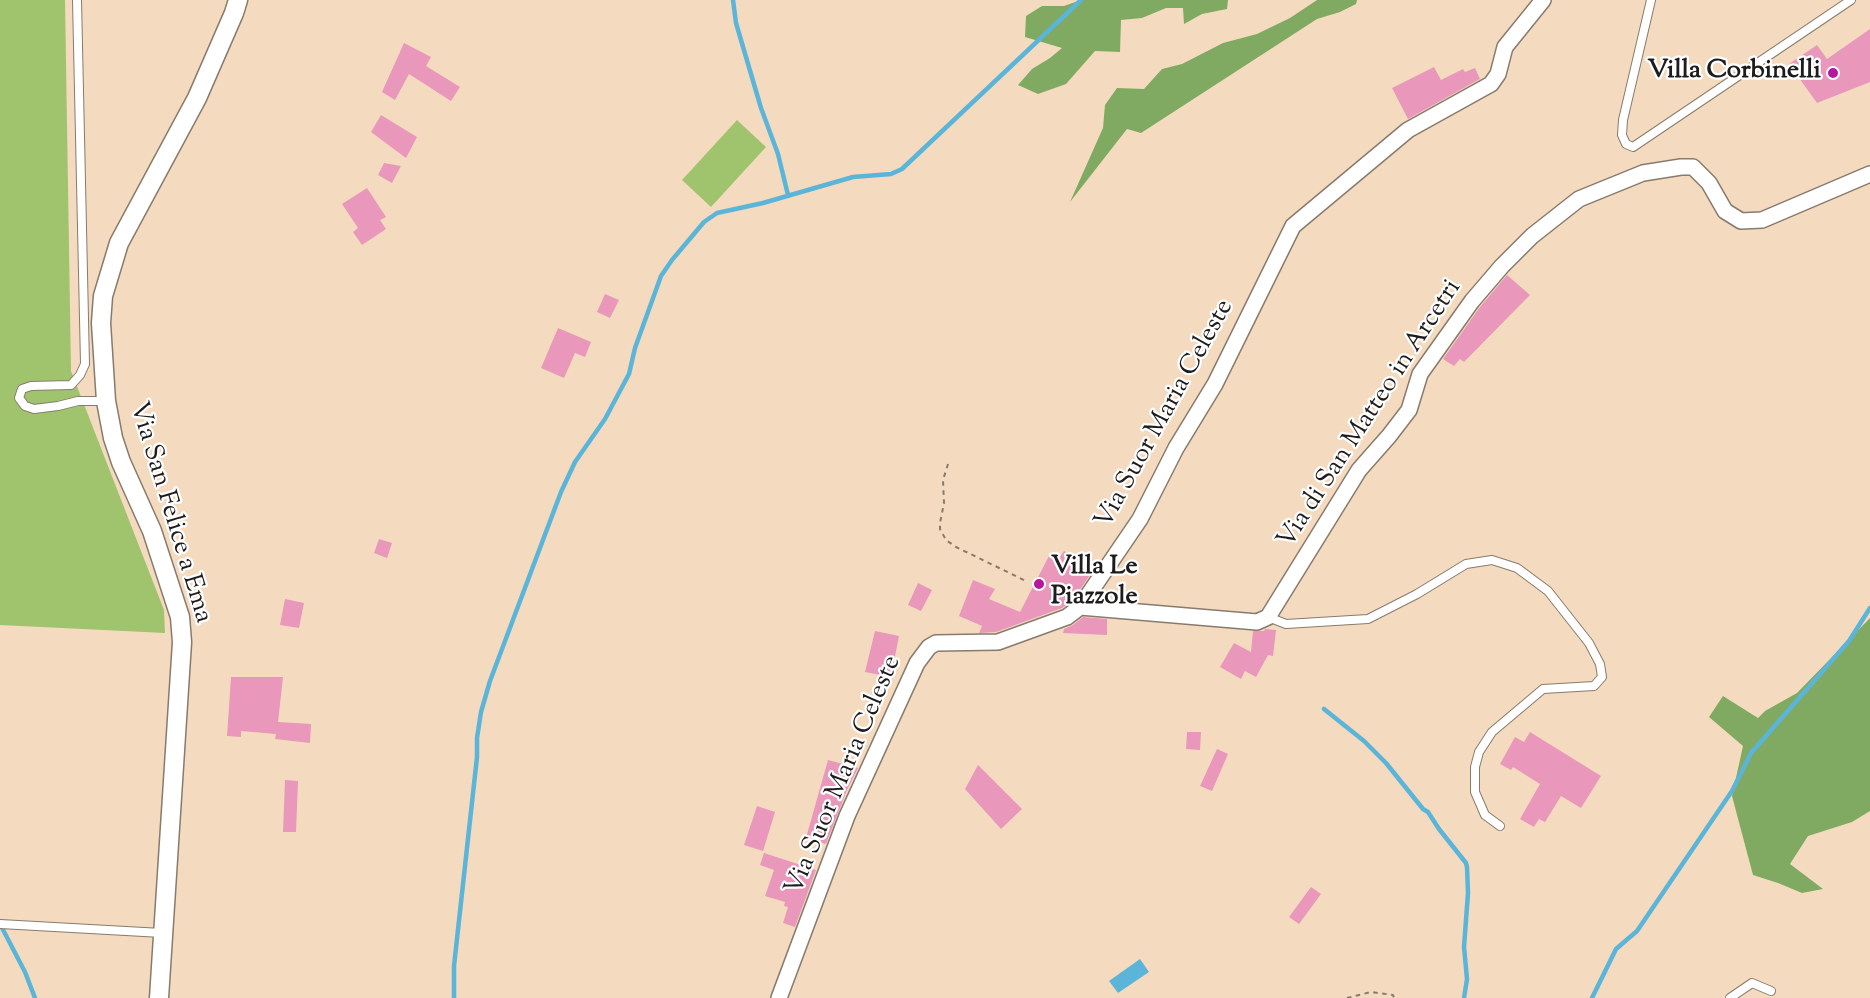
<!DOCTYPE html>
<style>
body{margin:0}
canvas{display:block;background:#f4dabe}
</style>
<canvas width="1870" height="998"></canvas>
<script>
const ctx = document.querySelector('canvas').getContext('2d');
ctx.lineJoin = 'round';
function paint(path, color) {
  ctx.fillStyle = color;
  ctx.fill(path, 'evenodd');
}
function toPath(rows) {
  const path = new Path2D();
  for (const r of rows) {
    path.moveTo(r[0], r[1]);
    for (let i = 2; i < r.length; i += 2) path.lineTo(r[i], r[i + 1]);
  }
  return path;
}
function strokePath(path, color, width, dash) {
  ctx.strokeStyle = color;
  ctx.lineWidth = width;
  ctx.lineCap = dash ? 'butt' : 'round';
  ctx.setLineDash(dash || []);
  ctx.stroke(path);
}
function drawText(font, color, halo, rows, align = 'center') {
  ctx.font = font + ' "Sorts Mill Goudy",serif';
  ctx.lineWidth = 4.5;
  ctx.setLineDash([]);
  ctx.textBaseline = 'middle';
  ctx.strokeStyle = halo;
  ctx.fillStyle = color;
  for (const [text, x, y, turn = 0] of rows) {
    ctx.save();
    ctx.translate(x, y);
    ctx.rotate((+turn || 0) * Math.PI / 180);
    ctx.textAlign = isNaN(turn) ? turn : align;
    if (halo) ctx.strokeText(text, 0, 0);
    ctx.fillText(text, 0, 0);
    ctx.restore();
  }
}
const green = toPath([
 [0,0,65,0,71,371,164,610,165,633,0,625],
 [737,120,766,147,711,207,682,180]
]);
const forest = toPath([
 [1081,0,1228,0,1227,9,1202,14,1184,24,1183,8,1166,8,1142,18,1121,20,1120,52,1095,51,1066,84,1038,94,1018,85,1032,69,1050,58,1062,48,1025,37,1026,16,1042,6,1064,6],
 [1317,0,1357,0,1356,4,1340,12,1317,19,1141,133,1127,129,1070,202,1103,128,1105,105,1117,88,1144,89,1162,69,1182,64,1223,43,1257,34,1290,18],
 [1870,618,1870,811,1852,822,1808,836,1790,864,1823,889,1802,893,1778,883,1753,875,1732,796,1743,746,1709,717,1723,696,1758,718,1765,711,1797,693]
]);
const water = toPath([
 [1140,959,1149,972,1118,993,1109,981]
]);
const stream = toPath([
 [733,0,736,23,761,108,778,154,788,195],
 [1324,709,1364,741,1386,763,1423,809,1428,812,1439,829,1466,863,1467,867,1468,893,1464,947,1467,979,1464,998],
 [0,924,25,972,35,998],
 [454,998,454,966,477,757,477,738,481,712,490,681,561,492,575,462,605,419,629,374,635,348,661,276,672,260,704,222,717,213,763,203,853,177,891,174,902,169,1081,0],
 [1592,998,1616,949,1637,931,1732,791,1751,753,1849,641,1870,608]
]);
const building = toPath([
 [1870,29,1870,82,1817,103,1789,64,1817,45,1827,59],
 [404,43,431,57,426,66,460,87,451,101,409,74,395,100,382,92],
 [1434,67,1441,80,1463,69,1465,72,1475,68,1480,79,1408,119,1392,88],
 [381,115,417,137,406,158,371,132],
 [384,163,401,166,392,183,378,175],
 [367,188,386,217,380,220,386,229,362,245,353,232,358,228,342,204],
 [1507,275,1530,295,1464,362,1460,359,1454,366,1443,359,1480,307],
 [605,294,619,300,610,318,597,312],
 [558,328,591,342,585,357,575,353,564,378,541,368],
 [379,539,392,543,387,558,374,553],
 [1064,551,1094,569,1073,600,1062,608,996,632,979,633,982,626,959,616,973,580,995,589,989,599,1020,612,1051,552,1060,557],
 [918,583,932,590,921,611,908,605],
 [285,599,304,603,299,628,280,625],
 [1083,617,1107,619,1107,635,1063,633,1064,629,1073,625],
 [1265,629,1276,630,1273,656,1268,655,1256,677,1245,671,1241,679,1220,667,1234,643,1251,652,1253,631,1264,631],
 [875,631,899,636,891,677,865,672],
 [231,677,283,677,278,722,311,724,310,743,275,739,276,734,241,731,241,737,227,736],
 [1187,732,1201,732,1200,750,1186,749],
 [1530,732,1601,776,1581,808,1561,796,1545,822,1539,819,1534,827,1520,819,1540,784,1513,767,1511,770,1500,764,1515,737,1524,742],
 [1217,749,1228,754,1212,791,1200,786],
 [828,760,858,768,847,790,826,844,806,838],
 [978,765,1022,809,1001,829,965,789],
 [285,780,298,781,296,832,283,832],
 [757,806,775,812,763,851,744,845],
 [764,853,816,870,795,927,783,923,788,907,784,906,785,902,765,896,774,870,760,865],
 [1311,887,1321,894,1299,924,1289,917]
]);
const path = toPath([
 [948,464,943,480,944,503,940,523,940,529,946,540,956,547,1028,582],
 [1347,998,1371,992,1393,995,1394,998]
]);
const service = toPath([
 [77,0,85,364,80,375,71,385,31,386,22,389,19,398,25,406,34,409,58,406,78,401,105,401],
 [1651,0,1623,120,1622,135,1626,144,1633,147,1851,0],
 [1268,617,1286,624,1368,619,1417,594,1466,564,1492,560,1517,568,1548,591,1589,643,1600,664,1602,677,1594,686,1543,689,1492,732,1479,752,1475,767,1475,792,1485,815,1500,826],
 [0,924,162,933],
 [1730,998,1752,983,1771,991]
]);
const minor = toPath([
 [1080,607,1257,622,1268,617,1359,470,1389,436,1409,410,1420,374,1472,301,1502,266,1532,236,1579,199,1643,173,1681,167,1693,167,1709,183,1725,211,1741,221,1762,220,1870,174],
 [779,998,847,816,917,663,929,647,936,643,998,642,1067,617,1080,607,1140,519,1176,448,1215,384,1293,226,1408,130,1491,84,1498,74,1505,47,1543,0]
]);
const tertiary = toPath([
 [159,998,182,642,180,617,152,531,121,462,113,438,106,401,101,323,103,296,119,243,197,98,234,13,238,0]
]);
const markers = [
 [1833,73,6,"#b5179e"],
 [1039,584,6,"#b5179e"]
];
const poiNames = [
 ["Villa Corbinelli",1821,73],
 ["Villa Le",1051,569,"left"],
 ["Piazzole",1051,599,"left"]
];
const streetNames = [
 ["Via Suor Maria Celeste",1166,415,-61],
 ["Via di San Matteo in Arcetri",1371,415,-57],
 ["Via San Felice a Ema",169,513,73],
 ["Via Suor Maria Celeste",845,776,-67]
];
paint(green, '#a0c46e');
paint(forest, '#80aa61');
paint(water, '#5bb5d9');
strokePath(stream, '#5bb5d9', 4.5);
paint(building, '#e998bc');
strokePath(service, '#887b6d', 10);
strokePath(minor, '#887b6d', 18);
strokePath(tertiary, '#887b6d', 21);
strokePath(path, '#887b6d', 2, [4.5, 4.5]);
strokePath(service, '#fff', 8);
strokePath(minor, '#fff', 15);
strokePath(tertiary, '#fff', 18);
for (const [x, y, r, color] of markers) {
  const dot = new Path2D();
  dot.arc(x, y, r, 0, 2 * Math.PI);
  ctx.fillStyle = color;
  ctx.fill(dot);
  strokePath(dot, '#fff', 2);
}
drawText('bold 26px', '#1c1c1c', '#fff', poiNames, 'right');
drawText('26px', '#1c1c1c', '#fff', streetNames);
</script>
